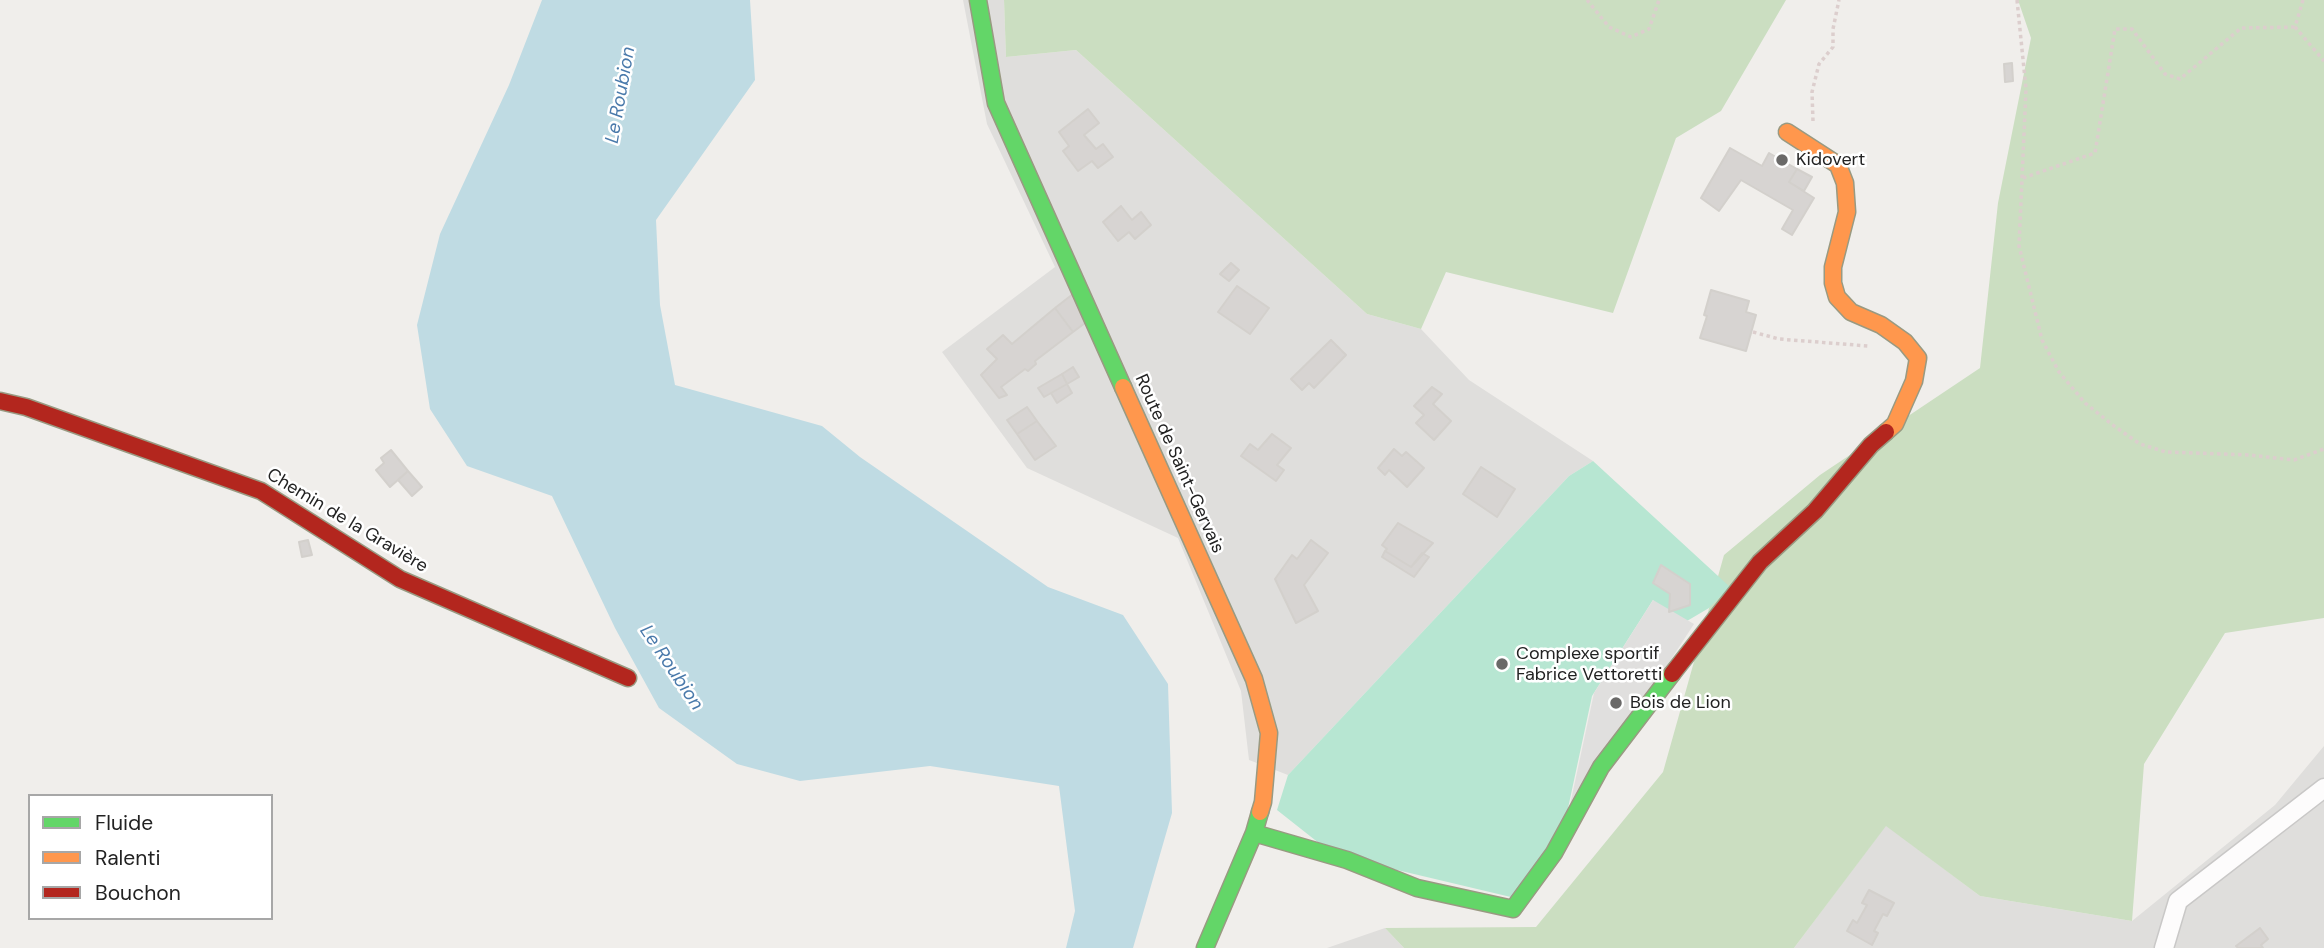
<!DOCTYPE html>
<meta charset="utf-8">
<style>
body{margin:0}
#map{position:relative;width:2324px;height:948px;overflow:hidden;background:#f0eeeb;font-family:"DM Sans",sans-serif}
canvas{display:block}
.legend{position:absolute;left:28px;top:794px;width:245px;height:126px;box-sizing:border-box;background:#fff;border:2px solid #a7a7a7;margin:0;padding:9px 12px;list-style:none;font-size:21px;color:#222}
.legend li{display:flex;align-items:center;gap:14px;height:35px}
.legend b{width:35px;border:2px solid #a7a7a7}
</style>
<div id="map">
<canvas width="2324" height="948"></canvas>
<ul class="legend">
<li><b style="height:9px;background:#63d668"></b>Fluide</li>
<li><b style="height:9px;background:#ff974d"></b>Ralenti</li>
<li><b style="height:9px;background:#b3261e"></b>Bouchon</li>
</ul>
</div>
<script>
const ctx = document.querySelector('canvas').getContext('2d');
ctx.lineJoin = 'round';
function paint(path, color) {
  ctx.fillStyle = color;
  ctx.fill(path, 'evenodd');
}
function toPath(rows) {
  const path = new Path2D();
  for (const r of rows) {
    path.moveTo(r[0], r[1]);
    for (let i = 2; i < r.length; i += 2) path.lineTo(r[i], r[i + 1]);
  }
  return path;
}
function strokePath(path, color, width, dash) {
  ctx.strokeStyle = color;
  ctx.lineWidth = width;
  ctx.lineCap = dash ? 'butt' : 'round';
  ctx.setLineDash(dash || []);
  ctx.stroke(path);
}
function drawText(font, color, halo, rows, align = 'center') {
  ctx.font = font + ' "DM Sans",sans-serif';
  ctx.lineWidth = 5;
  ctx.setLineDash([]);
  ctx.textBaseline = 'middle';
  ctx.strokeStyle = halo;
  ctx.fillStyle = color;
  for (const [text, x, y, turn = 0] of rows) {
    ctx.save();
    ctx.translate(x, y);
    ctx.rotate((+turn || 0) * Math.PI / 180);
    ctx.textAlign = isNaN(turn) ? turn : align;
    if (halo) ctx.strokeText(text, 0, 0);
    ctx.fillText(text, 0, 0);
    ctx.restore();
  }
}
const residential = toPath([
 [963,0,1004,0,1006,57,1076,50,1367,314,1421,329,1469,380,1593,461,1569,476,1288,775,1249,760,1241,691,1178,538,1027,468,942,352,1055,267,987,124],
 [2324,746,2324,948,1794,948,1886,825,1980,896,2132,921,2275,805],
 [1385,928,1404,948,1327,948]
]);
const forest = toPath([
 [1004,0,1786,0,1721,111,1676,138,1613,313,1446,272,1421,329,1367,314,1076,50,1006,57],
 [2018,0,2324,0,2324,618,2225,633,2144,764,2132,921,1980,896,1886,826,1794,948,1404,948,1385,928,1536,927,1663,772,1724,555,1820,475,1980,368,1998,203,2031,38]
]);
const pitch = toPath([
 [1593,461,1730,587,1709,608,1670,631,1653,600,1592,696,1561,841,1515,898,1334,855,1277,810,1288,775,1569,476]
]);
const parking = toPath([
 [1653,600,1694,624,1567,819,1594,693]
]);
const water = toPath([
 [542,0,750,0,755,80,656,220,660,305,675,385,822,426,860,457,1048,587,1123,615,1168,684,1172,813,1133,948,1066,948,1075,911,1059,786,930,766,800,781,737,764,659,708,615,628,552,496,467,466,430,409,417,325,440,234,509,85]
]);
const building = toPath([
 [2012,63,2013,81,2005,82,2004,64,2012,63],
 [1088,109,1099,123,1084,135,1096,149,1103,144,1113,157,1098,168,1092,161,1078,171,1063,151,1069,146,1059,132,1088,109],
 [1730,148,1762,166,1769,153,1797,169,1789,182,1814,198,1792,235,1782,229,1793,210,1741,180,1719,211,1701,198,1730,148],
 [1797,169,1812,177,1804,191,1789,182,1797,169],
 [1121,206,1132,220,1141,212,1151,225,1135,239,1129,232,1118,241,1103,222,1121,206],
 [1231,263,1239,270,1229,281,1220,274,1231,263],
 [1237,286,1269,308,1250,334,1218,312,1237,286],
 [1711,290,1749,301,1746,312,1756,315,1746,351,1700,338,1707,316,1704,315,1711,290],
 [1073,294,1085,323,1073,332,1055,308,1073,294],
 [1055,308,1073,332,1035,361,1036,364,1028,371,1025,369,1001,387,1007,395,999,398,981,375,997,359,987,349,1003,335,1012,344,1055,308],
 [1331,340,1346,355,1314,388,1309,383,1302,390,1291,379,1331,340],
 [1073,367,1079,377,1067,384,1062,374,1073,367],
 [1062,374,1067,384,1044,397,1038,388,1062,374],
 [1067,384,1072,393,1057,403,1051,393,1067,384],
 [1432,387,1442,394,1433,404,1451,421,1434,440,1416,423,1424,415,1414,406,1432,387],
 [1027,407,1037,421,1017,434,1007,420,1027,407],
 [1037,421,1056,446,1035,460,1017,434,1037,421],
 [1272,434,1291,448,1277,465,1284,470,1276,481,1241,456,1250,444,1258,450,1272,434],
 [1394,449,1402,456,1406,452,1424,468,1407,487,1389,470,1385,475,1378,468,1394,449],
 [391,450,408,471,390,487,376,470,384,463,381,458,391,450],
 [1481,467,1515,489,1497,517,1463,494,1481,467],
 [408,471,422,487,412,496,398,480,408,471],
 [1398,523,1433,543,1411,567,1385,551,1387,549,1382,545,1398,523],
 [308,540,312,555,302,557,299,542,308,540],
 [1311,540,1328,553,1304,585,1318,611,1296,623,1275,579,1292,555,1297,559,1311,540],
 [1385,551,1411,567,1422,553,1429,557,1414,577,1382,557,1385,551],
 [1661,565,1690,584,1690,605,1669,612,1670,594,1653,583,1661,565],
 [1869,890,1894,903,1887,916,1883,914,1874,931,1878,933,1872,945,1847,931,1853,920,1857,923,1867,905,1862,903,1869,890],
 [2260,928,2268,939,2261,945,2263,948,2238,948,2236,946,2260,928]
]);
const path = toPath([
 [1587,0,1609,27,1631,37,1649,29,1659,0],
 [2017,0,2026,89,2019,246,2042,340,2059,372,2085,403,2114,426,2140,444,2166,452,2249,455,2294,460,2324,449],
 [2303,0,2295,27,2324,61],
 [1813,121,1812,92,1819,64,1833,47,1833,29,1839,0],
 [2023,178,2095,153,2115,29,2132,29,2165,74,2180,79,2241,28,2295,27],
 [1753,332,1779,339,1868,346]
]);
const street = toPath([
 [2164,948,2178,901,2324,788]
]);
const fast = toPath([
 [978,0,996,103,1123,387],
 [1254,833,1347,860,1417,888,1513,909,1554,853,1601,767,1672,674],
 [1205,948,1254,833,1260,812]
]);
const slow = toPath([
 [1787,132,1838,165,1845,183,1847,212,1833,267,1833,283,1837,297,1851,312,1881,325,1905,342,1918,358,1914,381,1895,424,1886,432],
 [1123,387,1254,679,1269,733,1263,802,1260,812]
]);
const jam = toPath([
 [0,401,26,407,261,491,400,579,628,678],
 [1672,674,1760,562,1815,511,1871,445,1886,432]
]);
const markers = [
 [1782,160,7,"#6a6968"],
 [1502,664,7,"#6a6968"],
 [1616,703,7,"#6a6968"]
];
const poiNames = [
 ["Kidovert",1796,160],
 ["Complexe sportif",1516,654],
 ["Fabrice Vettoretti",1516,675],
 ["Bois de Lion",1630,703]
];
const streetNames = [
 ["Route de Saint-Gervais",1179,464,66],
 ["Chemin de la Gravière",347,521,31]
];
const waterNames = [
 ["Le Roubion",621,95,-80],
 ["Le Roubion",671,668,56]
];
paint(residential, '#dfdedc');
paint(forest, '#cbdec1');
paint(pitch, '#b7e6d2');
paint(parking, '#e0dfde');
paint(water, '#bfdbe3');
paint(building, '#d7d4d2');
strokePath(building, '#d3d0cc', 2);
strokePath(street, '#c9c8c7', 21);
strokePath(fast, '#999a82', 19);
strokePath(slow, '#999a82', 19);
strokePath(jam, '#999a82', 19);
strokePath(path, '#dccecd', 3.5, [3.5, 3.5]);
strokePath(street, '#fdfcfc', 18);
strokePath(fast, '#63d668', 16);
strokePath(slow, '#ff974d', 16);
strokePath(jam, '#b3261e', 16);
for (const [x, y, r, color] of markers) {
  const dot = new Path2D();
  dot.arc(x, y, r, 0, 2 * Math.PI);
  ctx.fillStyle = color;
  ctx.fill(dot);
  strokePath(dot, '#fff', 2.5);
}
drawText('18px', '#222', '#fff', poiNames, 'left');
drawText('18px', '#222', '#fff', streetNames);
drawText('italic 19px', '#4a7aab', '#fff', waterNames);
</script>
